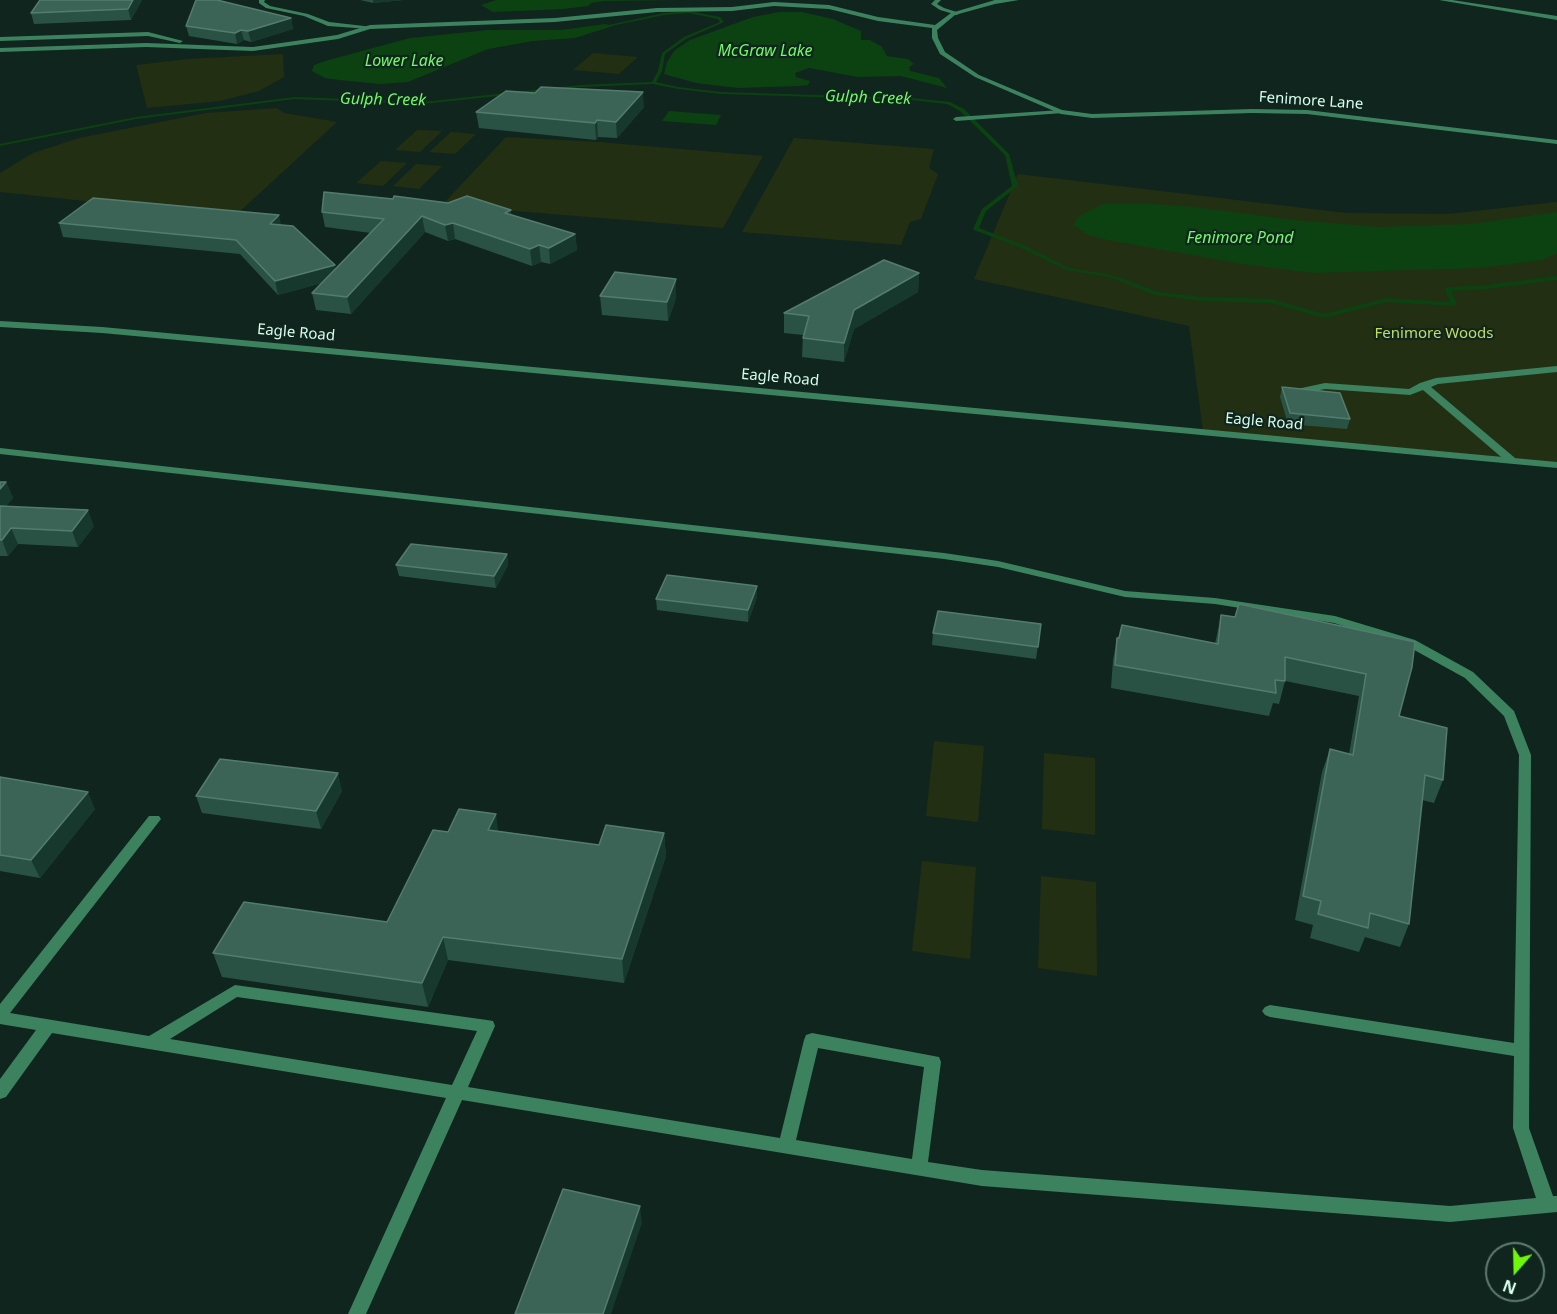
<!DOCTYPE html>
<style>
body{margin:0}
#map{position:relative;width:1557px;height:1314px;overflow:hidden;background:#10251d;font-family:"Noto Sans",sans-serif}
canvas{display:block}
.north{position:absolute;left:1485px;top:1242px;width:60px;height:60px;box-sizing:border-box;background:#10251d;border:2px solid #5f7c70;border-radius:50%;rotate:200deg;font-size:16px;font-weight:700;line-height:24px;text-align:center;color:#d5feed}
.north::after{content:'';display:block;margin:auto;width:21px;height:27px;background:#71f609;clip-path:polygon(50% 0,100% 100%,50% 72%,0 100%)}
</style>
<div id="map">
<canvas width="1557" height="1314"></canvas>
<div class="north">N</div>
</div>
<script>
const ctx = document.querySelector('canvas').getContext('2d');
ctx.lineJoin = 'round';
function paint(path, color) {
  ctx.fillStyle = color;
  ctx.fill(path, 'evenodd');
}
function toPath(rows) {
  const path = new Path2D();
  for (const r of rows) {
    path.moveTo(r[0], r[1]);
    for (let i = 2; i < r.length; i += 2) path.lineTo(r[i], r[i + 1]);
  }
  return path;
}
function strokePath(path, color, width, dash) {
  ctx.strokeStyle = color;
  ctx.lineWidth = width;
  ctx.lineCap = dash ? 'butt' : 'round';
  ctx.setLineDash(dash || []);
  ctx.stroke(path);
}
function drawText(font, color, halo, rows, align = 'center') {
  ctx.font = font + ' "Noto Sans",sans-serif';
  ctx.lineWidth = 4.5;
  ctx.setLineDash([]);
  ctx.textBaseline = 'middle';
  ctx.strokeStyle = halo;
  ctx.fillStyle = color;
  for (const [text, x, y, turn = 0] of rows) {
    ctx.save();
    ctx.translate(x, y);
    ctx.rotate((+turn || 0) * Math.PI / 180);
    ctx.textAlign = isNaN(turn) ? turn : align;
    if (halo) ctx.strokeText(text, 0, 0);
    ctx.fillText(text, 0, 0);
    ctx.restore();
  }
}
const green = toPath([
 [593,53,638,57,619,74,573,70],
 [283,54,284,77,259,91,220,101,147,108,136,65,187,59],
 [277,108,284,113,337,122,236,215,227,216,0,192,0,173,33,153,79,138,206,113],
 [417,130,442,131,420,152,395,150],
 [451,132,476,134,455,154,429,152],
 [506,137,599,142,763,156,723,228,442,205],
 [794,138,934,149,929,168,938,174,921,219,910,222,901,245,742,232],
 [381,161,407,163,383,186,356,183],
 [416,164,442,166,419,189,393,186],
 [1018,174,1346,213,1448,214,1557,202,1557,467,1203,431,1189,326,974,279],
 [934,741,984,746,978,822,926,816],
 [1044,753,1095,758,1095,835,1042,829],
 [922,861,976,867,970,959,912,951],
 [1041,876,1096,882,1097,976,1038,968]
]);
const water = toPath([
 [496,0,684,0,604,1,591,3,588,6,563,9,493,12,481,5],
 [779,12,802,12,833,19,861,31,861,40,870,40,882,47,887,56,908,59,914,64,909,67,910,71,939,78,947,88,901,76,858,77,809,68,795,73,796,77,810,81,808,85,798,86,738,88,696,83,664,74,667,62,675,50,690,40,753,17],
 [605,24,613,26,575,38,533,41,488,49,408,82,380,84,339,80,325,78,312,71,314,65,325,61,410,38,488,30,561,30],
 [669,111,721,115,716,125,662,121],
 [1103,204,1153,204,1195,207,1293,220,1379,227,1472,224,1557,212,1557,253,1543,260,1480,268,1313,273,1242,264,1108,240,1089,235,1073,225,1079,216]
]);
const stream = toPath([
 [689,11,720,17,724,22,686,39,665,54,662,71,656,82,678,87,721,92,911,98,950,102,964,109,1009,154,1018,186,986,211,979,228,1023,245,1069,268,1112,275,1158,292,1202,297,1271,299,1324,314,1387,298,1450,302,1445,289,1448,287,1487,285,1557,276,1557,280,1487,289,1451,291,1457,304,1454,306,1387,302,1324,318,1271,303,1202,301,1155,295,1109,277,1066,270,1019,247,974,230,973,229,982,209,1012,186,1005,155,960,111,947,104,911,100,721,94,678,89,653,84,581,87,423,104,295,99,136,119,0,146,0,144,136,117,295,97,423,102,581,85,652,82,658,71,662,53,684,37,720,22,718,19,689,13,664,15,597,29,595,28,664,13,689,11]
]);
const service = toPath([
 [259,0,265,0,264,2,270,6,308,14,329,22,373,27,370,29,328,26,304,16,266,8,259,3,259,0],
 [935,0,941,0,937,4,944,8,960,13,957,15,940,10,931,4,935,0],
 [1061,110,1063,111,1063,113,956,121,953,119,956,117,1061,110],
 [1557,366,1557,372,1438,384,1431,387,1515,458,1515,462,1511,463,1507,462,1423,390,1410,395,1325,389,1300,394,1295,391,1297,389,1325,383,1409,389,1420,383,1436,378,1557,366],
 [0,448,944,553,998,561,1125,591,1215,598,1335,616,1415,640,1473,672,1514,711,1531,755,1529,1128,1553,1196,1557,1196,1557,1212,1450,1222,982,1186,462,1100,366,1314,348,1314,446,1098,52,1033,6,1097,0,1099,0,1079,36,1030,0,1024,0,1004,149,816,159,816,161,819,10,1013,149,1036,235,985,487,1020,493,1021,495,1026,468,1087,780,1138,804,1040,806,1035,812,1033,939,1057,941,1062,928,1162,982,1170,1450,1206,1536,1198,1513,1128,1514,1056,1270,1017,1265,1015,1262,1011,1265,1007,1270,1005,1514,1043,1519,755,1504,716,1465,678,1407,646,1334,623,1215,604,1125,597,998,567,944,559,0,454,0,448],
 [237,997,477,1031,452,1085,170,1039,237,997],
 [818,1048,924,1067,912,1159,796,1140,818,1048]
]);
const minor = toPath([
 [995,0,1019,0,995,4,955,15,937,30,938,38,945,52,979,75,1062,110,1092,114,1252,109,1307,110,1557,140,1557,144,1307,114,1252,113,1092,118,1061,114,975,77,940,54,932,38,932,28,878,21,829,9,774,6,732,11,657,12,555,22,370,29,338,39,253,51,146,47,0,52,0,48,146,43,253,47,337,35,370,25,555,18,657,8,732,7,774,2,829,5,878,17,935,25,951,13,995,0],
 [1439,0,1452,0,1557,16,1557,20,1439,0],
 [148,32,183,41,180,43,148,36,0,41,0,37,148,32]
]);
const tertiary = toPath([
 [0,321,102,327,1557,462,1557,468,102,333,0,327,0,321]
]);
const wall = toPath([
 [142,0,131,20,34,24,31,13],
 [360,0,403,0,373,3],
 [291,18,293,29,251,42,244,40,237,44,189,36,186,26],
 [644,107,617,138,598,137,596,140,479,128,476,112],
 [322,212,512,215,575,234,577,250,550,264,541,262,532,266,455,239,448,241,425,232,351,314,316,310,312,293,322,283,278,295,240,254,63,237,59,223,281,225,335,269,371,233,325,227],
 [919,273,918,292,854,329,844,362,802,357,803,335,784,333,784,313],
 [600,296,676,298,668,321,602,315],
 [1282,387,1350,419,1347,429,1288,424,1280,397],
 [0,482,6,482,13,498,5,507,94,526,78,547,18,544,8,556,0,556],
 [507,554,508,565,496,588,399,576,396,565],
 [757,597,748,622,657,610,656,599],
 [1221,615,1415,642,1399,716,1443,780,1434,803,1422,800,1409,924,1400,947,1365,937,1359,952,1310,938,1313,925,1295,920,1322,772,1330,749,1349,754,1359,696,1285,681,1279,704,1273,703,1269,716,1111,688,1113,660,1117,638,1215,644],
 [1041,624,1036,659,932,645,933,633],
 [0,777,95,809,40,878,0,871],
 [342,791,321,829,202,813,196,796],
 [499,831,599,845,664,833,666,856,624,983,448,960,428,1007,222,977,213,953,387,922,448,832]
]);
const shadedWall = toPath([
 [133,0,142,0,131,20,128,9],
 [373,0,403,0,373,3],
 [291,18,293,29,251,42,248,31],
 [241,30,244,40,237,44,235,33],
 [643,92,644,107,617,138,616,122],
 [597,120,598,137,596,140,595,123],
 [511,210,513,226,505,213],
 [279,215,282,229,270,224],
 [422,216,425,232,351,314,347,297],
 [453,223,455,239,448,241,445,225],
 [575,234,577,250,550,264,549,248],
 [539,245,541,262,532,266,530,249],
 [335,265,337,279,278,295,275,281],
 [919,273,918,292,854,329,844,362,844,343,854,310],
 [676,279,676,298,668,321,667,302],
 [6,482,13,498,0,513,0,489],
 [88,510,94,526,78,547,72,531],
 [11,528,18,544,8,556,2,540],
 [507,554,508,565,496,588,494,576],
 [757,586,757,597,748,622,748,610],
 [338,773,342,791,321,829,316,811],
 [88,792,95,809,40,878,31,860],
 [496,814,499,837,488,830],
 [664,833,666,856,624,983,622,959],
 [443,937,448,960,428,1007,422,983],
 [640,1206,642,1223,611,1314,603,1314]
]);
const building = toPath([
 [40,0,133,0,128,9,31,13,40,0],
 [196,0,217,0,291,18,248,31,241,30,235,33,186,26,196,0],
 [541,87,643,92,616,122,597,120,595,123,476,112,506,91,535,93,541,87],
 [324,192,393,199,394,196,448,203,467,196,511,210,505,213,575,234,549,248,539,245,530,249,453,223,445,225,422,216,347,297,312,293,384,219,322,212,324,192],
 [93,198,279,215,270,224,293,226,335,265,275,281,236,240,59,223,93,198],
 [884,260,919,273,854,310,844,343,803,338,809,316,784,313,884,260],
 [615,272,676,279,667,302,600,296,615,272],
 [1282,387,1340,393,1350,419,1290,413,1282,387],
 [0,482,6,482,0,489,0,482],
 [0,506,88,510,72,531,11,528,2,540,0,540,0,506],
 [411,544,507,554,494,576,396,565,411,544],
 [667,575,757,586,748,610,656,599,667,575],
 [1239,604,1415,642,1412,667,1399,716,1447,728,1443,780,1425,775,1409,924,1370,913,1368,928,1318,914,1321,901,1303,896,1330,749,1353,755,1366,674,1285,657,1285,681,1275,680,1276,693,1115,665,1117,638,1119,638,1122,625,1218,644,1221,615,1235,617,1239,604],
 [938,611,1041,624,1038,647,933,633,938,611],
 [220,759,338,773,316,811,196,796,220,759],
 [0,777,88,792,31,860,0,855,0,777],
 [459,809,496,814,488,830,599,845,606,825,664,833,622,959,443,937,422,983,213,953,244,902,387,922,433,830,448,832,459,809],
 [563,1189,640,1206,603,1314,515,1314,563,1189]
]);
const farStreetnames = [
 ["Fenimore Lane",1311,101,4],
 ["Eagle Road",296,333,5],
 ["Eagle Road",780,378,5],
 ["Eagle Road",1264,422,5]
];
const farParknames = [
 ["Fenimore Woods",1434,334]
];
const farWaternames = [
 ["McGraw Lake",765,51],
 ["Lower Lake",404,61],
 ["Gulph Creek",868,98,2],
 ["Gulph Creek",383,100,1],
 ["Fenimore Pond",1240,238]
];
paint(green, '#232f13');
paint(water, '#0c4211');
paint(stream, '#0c4211');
paint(service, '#3c825f');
paint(minor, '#3c825f');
paint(tertiary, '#3c825f');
paint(wall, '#295245');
paint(shadedWall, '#17382d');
paint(building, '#3b6457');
strokePath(building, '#547c6e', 1.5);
drawText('15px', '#d5feed', '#10251d', farStreetnames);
drawText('15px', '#c2dc63', '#10251d', farParknames);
drawText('italic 16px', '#72fa67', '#10251d', farWaternames);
</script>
